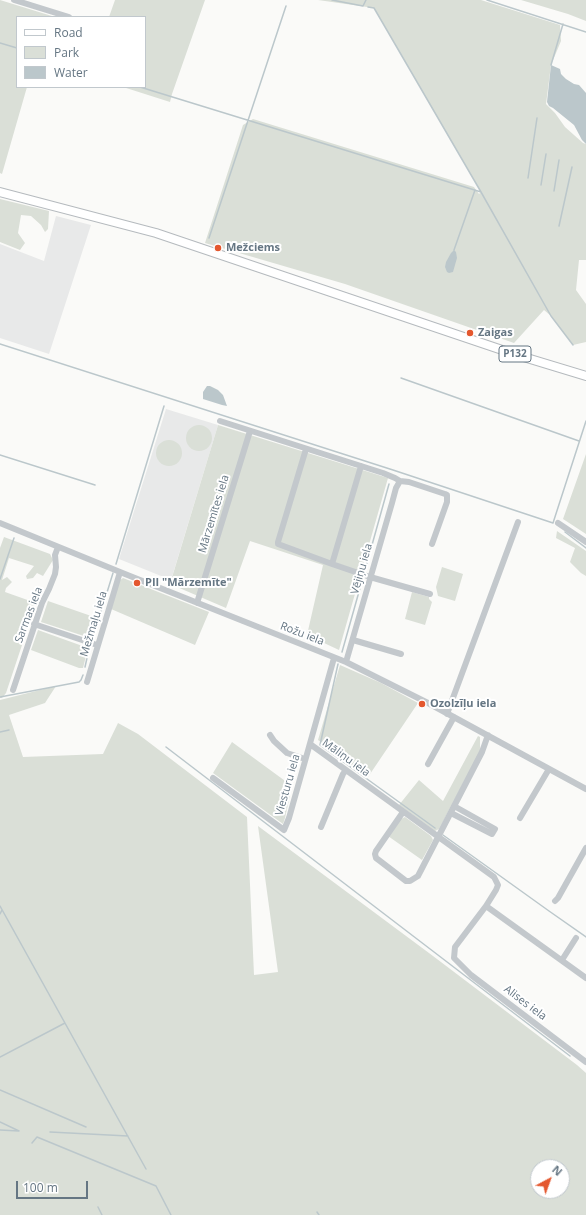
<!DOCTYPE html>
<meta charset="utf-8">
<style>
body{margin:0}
#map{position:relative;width:586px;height:1215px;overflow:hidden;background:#fafaf8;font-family:"Open Sans",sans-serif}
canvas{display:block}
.legend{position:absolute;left:16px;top:16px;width:130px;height:72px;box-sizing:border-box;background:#fff;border:1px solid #c1c8cd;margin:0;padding:5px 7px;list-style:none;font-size:12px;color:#657683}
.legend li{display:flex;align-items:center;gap:8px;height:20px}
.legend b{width:20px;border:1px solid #c1c8cd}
.north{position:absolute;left:530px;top:1159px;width:40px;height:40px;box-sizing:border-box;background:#fff;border:1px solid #c1c8cd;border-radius:50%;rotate:41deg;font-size:11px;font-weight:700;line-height:16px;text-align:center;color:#657683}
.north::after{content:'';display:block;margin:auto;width:14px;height:18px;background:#e4572e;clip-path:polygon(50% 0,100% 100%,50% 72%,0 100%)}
.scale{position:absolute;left:16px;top:1181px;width:72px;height:18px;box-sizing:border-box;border:2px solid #657683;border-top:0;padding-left:5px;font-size:12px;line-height:14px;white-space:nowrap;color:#657683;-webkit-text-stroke:3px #fff;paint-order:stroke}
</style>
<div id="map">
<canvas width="586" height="1215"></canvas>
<ul class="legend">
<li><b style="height:5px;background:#fff"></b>Road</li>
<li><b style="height:11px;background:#dadfd7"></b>Park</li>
<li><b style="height:11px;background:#bbc7cb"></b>Water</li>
</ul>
<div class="north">N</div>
<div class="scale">100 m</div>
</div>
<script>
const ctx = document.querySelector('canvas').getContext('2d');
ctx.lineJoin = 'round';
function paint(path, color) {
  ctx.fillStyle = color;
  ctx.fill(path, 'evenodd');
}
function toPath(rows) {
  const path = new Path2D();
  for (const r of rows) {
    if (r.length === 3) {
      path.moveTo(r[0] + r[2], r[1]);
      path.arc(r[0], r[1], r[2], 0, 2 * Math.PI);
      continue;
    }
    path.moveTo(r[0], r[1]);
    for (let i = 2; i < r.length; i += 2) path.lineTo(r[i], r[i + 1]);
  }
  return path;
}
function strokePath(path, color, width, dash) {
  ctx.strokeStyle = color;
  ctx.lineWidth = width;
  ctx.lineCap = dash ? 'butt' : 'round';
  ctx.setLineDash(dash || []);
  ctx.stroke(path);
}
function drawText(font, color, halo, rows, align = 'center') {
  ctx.font = font + ' "Open Sans",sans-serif';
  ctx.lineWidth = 4;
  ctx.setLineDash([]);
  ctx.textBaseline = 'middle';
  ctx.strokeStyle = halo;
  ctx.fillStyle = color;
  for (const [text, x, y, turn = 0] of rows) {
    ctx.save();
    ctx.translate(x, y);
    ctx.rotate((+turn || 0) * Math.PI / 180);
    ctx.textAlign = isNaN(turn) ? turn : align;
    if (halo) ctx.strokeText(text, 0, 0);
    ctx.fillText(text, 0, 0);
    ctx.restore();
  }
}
const built = toPath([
 [56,216,91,225,49,354,0,338,0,244,44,261],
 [166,409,218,425,171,580,119,559]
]);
const green = toPath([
 [0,0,55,17,17,17,17,87,27,87,2,174,0,173],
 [115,0,205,0,172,94,170,102,123,87,145,87,145,17,109,17],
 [318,0,481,0,560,25,561,41,551,65,546,104,555,113,565,127,583,143,586,144,586,260,579,260,576,290,586,304,586,342,573,345,551,316,544,310,514,343,345,284,205,243,243,125,253,119,474,187,479,194,481,192,374,8],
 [521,0,586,0,586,21,568,14],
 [0,199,49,211,48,229,45,232,41,225,31,216,21,215,18,233,25,243,20,250,0,242],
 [218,425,388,478,339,650,307,635,323,565,250,541,226,608,170,584],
 [199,438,13],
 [169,453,13],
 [586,454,586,534,563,519],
 [557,531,586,551,586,576,581,573,570,562,575,548,556,538],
 [4,537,50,554,53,560,43,576,37,573,33,578,27,579,26,576,34,566,9,558,2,580,7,577,12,582,6,588,5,592,36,603,6,693,2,698,0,698,0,548],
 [442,567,463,574,455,601,438,596,436,587],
 [123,578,209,612,195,645,111,609,119,581],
 [412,592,429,597,429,599,432,602,425,625,405,619],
 [48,601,97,618,90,638,41,622],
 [38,630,88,648,83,668,79,668,31,650],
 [340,665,381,683,418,703,368,777,318,740],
 [56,686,45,703,9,715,23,757,103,754,118,723,138,734,247,817,254,975,278,972,258,826,433,956,577,1065,586,1073,586,1215,0,1215,0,700],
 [538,1167,562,1167,562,1191,538,1191],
 [478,736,480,737,480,751,439,829,435,831,399,805,419,780,443,801],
 [232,742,292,786,285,818,283,824,213,773],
 [405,817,431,836,433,840,422,860,388,836,401,819]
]);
const water = toPath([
 [551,65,560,69,561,74,566,79,574,84,579,85,586,93,586,144,582,140,574,125,553,108,549,106,547,102],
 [454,250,456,252,457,258,453,272,449,273,447,272,445,267,446,262,451,253],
 [207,386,210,386,218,390,223,395,227,406,222,405,203,399,203,392]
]);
const stream = toPath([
 [332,0,363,6,366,0],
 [487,0,586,32],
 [368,7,374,8,481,192,551,316,573,345],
 [0,43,17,48],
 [551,65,563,24],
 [140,87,481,192],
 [528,178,537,118],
 [541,185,546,154],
 [554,191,559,160],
 [559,226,572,167],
 [209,238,286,6],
 [454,250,475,190],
 [0,344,393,470,553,523,586,421],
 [401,378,579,441],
 [0,455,95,485],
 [565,532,586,548],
 [116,564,164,406],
 [365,570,389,484],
 [0,579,14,538],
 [92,641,113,573],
 [342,652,362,581],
 [338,664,320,745,435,828],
 [85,667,89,649],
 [0,697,79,682,81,680,83,675],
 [0,732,9,730],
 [166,747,570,1056],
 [443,835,549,911,586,937],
 [0,906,146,1169],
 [0,914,2,910],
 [0,1057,65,1023],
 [0,1090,86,1127],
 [0,1122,19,1131,0,1130],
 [50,1132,128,1136],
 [32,1143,37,1137,156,1186,171,1215],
 [98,1207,102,1215],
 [317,1212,319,1215]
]);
const minor = toPath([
 [14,0,69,17],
 [220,421,383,473,395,478,400,481,409,482,445,494,447,495,447,502,432,544],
 [306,449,278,542,278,544,332,564],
 [361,466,332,564,370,577,430,594],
 [0,523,125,574,346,662,428,703,586,789],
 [558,523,586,542],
 [197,603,250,431],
 [34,624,97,645],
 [353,640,401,654],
 [346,662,392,503,396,488,400,481],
 [87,682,120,572],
 [13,690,42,603,49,589,55,574,56,567,55,555,58,547],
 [447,714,518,522],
 [270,735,274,741,287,753,305,759],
 [310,744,494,877,498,885,496,890,486,906,455,947,454,958,471,975,586,1062],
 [428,764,454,717],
 [213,778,284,830,289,818,334,658],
 [403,812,376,851,375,854,376,858,380,861,406,881,410,881,418,876,482,752,488,735],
 [451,813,492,834,495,829,454,806],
 [520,818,549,769],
 [321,827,343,774,346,770],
 [555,901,558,898,586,848],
 [486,906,586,978],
 [562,960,576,938]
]);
const major = toPath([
 [0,192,156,233,517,355,586,376]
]);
const markers = [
 [218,248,4,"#e4572e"],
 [470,333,4,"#e4572e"],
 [137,583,4,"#e4572e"],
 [422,704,4,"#e4572e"]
];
const shields = [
 [515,354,32]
];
const shieldNames = [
 ["P132",515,354]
];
const poiNames = [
 ["Mežciems",226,248],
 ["Zaigas",478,333],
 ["PII \"Mārzemīte\"",145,583],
 ["Ozolzīļu iela",430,704]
];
const streetNames = [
 ["Mārzemītes iela",214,514,-73],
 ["Vējiņu iela",362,569,-74],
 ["Sarmas iela",29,615,-69],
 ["Mežmaļu iela",94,624,-73],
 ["Rožu iela",302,634,21],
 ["Māliņu iela",346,758,36],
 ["Viesturu iela",288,785,-74],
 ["Alises iela",525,1003,37]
];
paint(built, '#e8e9e9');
paint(green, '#dadfd7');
paint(water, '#bbc7cb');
strokePath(stream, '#bbc7cb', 1.5);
strokePath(major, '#b5babe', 10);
strokePath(minor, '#c3c8cc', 6);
strokePath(major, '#fff', 8);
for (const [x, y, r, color] of markers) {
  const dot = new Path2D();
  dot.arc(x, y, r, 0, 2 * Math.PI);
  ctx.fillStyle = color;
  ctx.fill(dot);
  strokePath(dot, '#fff', 1.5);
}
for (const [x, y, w] of shields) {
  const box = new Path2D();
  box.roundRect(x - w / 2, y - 8, w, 16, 3);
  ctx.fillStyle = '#fff';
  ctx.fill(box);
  strokePath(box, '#657683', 1);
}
drawText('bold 10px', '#657683', null, shieldNames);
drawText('bold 11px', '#657683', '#fff', poiNames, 'left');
drawText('11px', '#657683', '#fff', streetNames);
</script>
